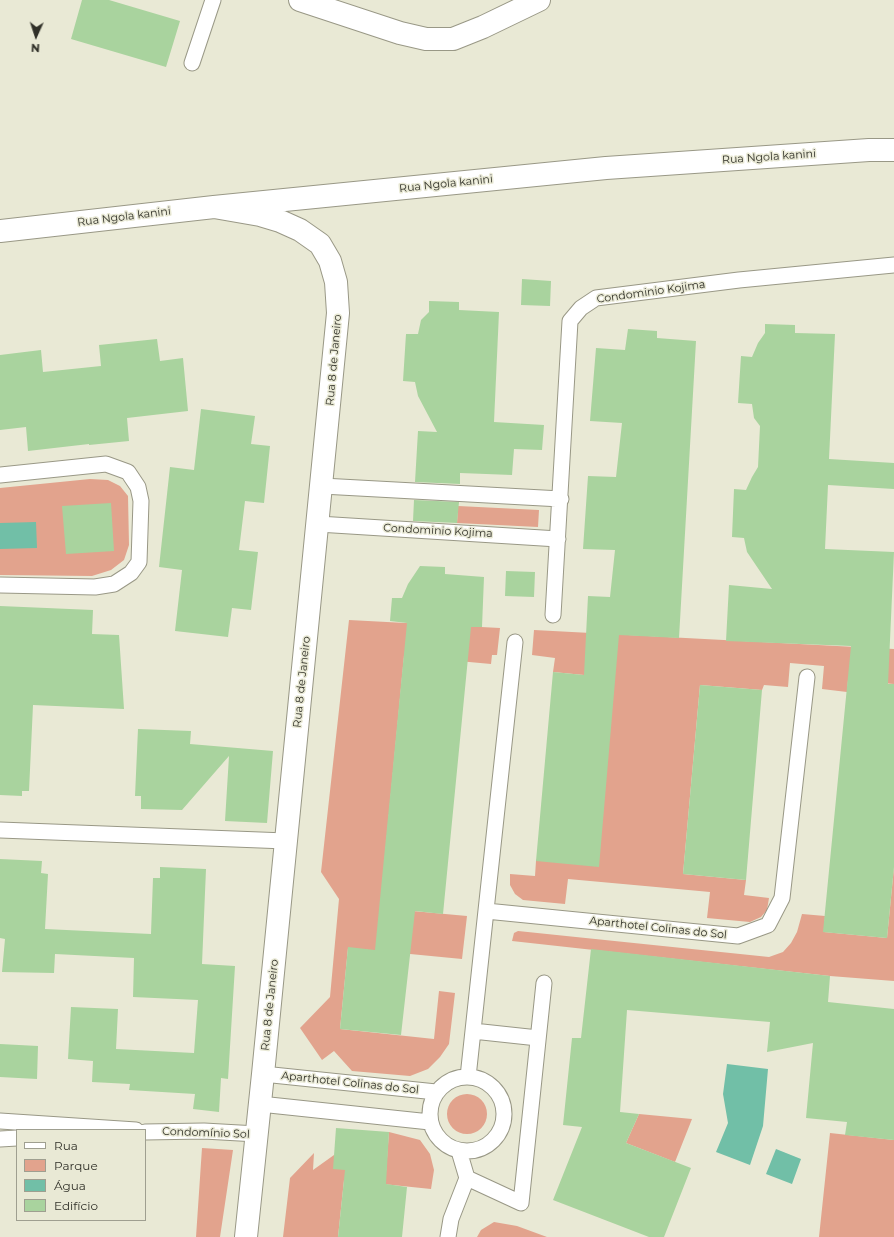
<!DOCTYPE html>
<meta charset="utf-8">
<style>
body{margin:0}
#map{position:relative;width:894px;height:1237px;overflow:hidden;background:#e9e9d5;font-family:Montserrat,sans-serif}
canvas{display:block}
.legend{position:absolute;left:16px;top:1129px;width:130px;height:92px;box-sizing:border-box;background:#e9e9d5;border:1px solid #9f9f90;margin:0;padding:5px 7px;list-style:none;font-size:12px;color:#303028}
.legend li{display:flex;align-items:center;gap:8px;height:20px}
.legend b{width:20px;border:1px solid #9f9f90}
.north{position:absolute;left:16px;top:16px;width:40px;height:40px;-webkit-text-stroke:3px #e9e9d5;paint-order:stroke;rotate:183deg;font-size:11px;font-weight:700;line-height:16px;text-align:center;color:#303028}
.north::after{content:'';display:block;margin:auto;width:14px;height:18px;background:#303028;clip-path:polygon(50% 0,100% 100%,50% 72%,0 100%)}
</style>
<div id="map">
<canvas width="894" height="1237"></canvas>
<ul class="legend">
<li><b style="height:5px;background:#fff"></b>Rua</li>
<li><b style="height:11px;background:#e2a38d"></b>Parque</li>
<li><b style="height:11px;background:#71bfa7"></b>Água</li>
<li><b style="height:11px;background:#a9d39e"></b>Edifício</li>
</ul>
<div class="north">N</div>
</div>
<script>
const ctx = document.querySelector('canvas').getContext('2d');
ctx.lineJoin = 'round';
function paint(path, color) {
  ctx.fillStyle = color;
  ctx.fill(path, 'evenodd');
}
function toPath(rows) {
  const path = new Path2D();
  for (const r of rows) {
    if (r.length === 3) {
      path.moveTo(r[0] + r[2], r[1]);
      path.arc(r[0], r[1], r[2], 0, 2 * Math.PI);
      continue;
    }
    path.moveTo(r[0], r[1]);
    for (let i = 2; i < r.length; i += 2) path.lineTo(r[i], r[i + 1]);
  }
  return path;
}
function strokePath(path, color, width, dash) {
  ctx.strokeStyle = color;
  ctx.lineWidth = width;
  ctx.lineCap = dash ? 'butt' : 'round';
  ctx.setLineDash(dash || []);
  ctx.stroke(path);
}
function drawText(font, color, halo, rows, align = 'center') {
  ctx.font = font + ' Montserrat,sans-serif';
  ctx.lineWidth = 3;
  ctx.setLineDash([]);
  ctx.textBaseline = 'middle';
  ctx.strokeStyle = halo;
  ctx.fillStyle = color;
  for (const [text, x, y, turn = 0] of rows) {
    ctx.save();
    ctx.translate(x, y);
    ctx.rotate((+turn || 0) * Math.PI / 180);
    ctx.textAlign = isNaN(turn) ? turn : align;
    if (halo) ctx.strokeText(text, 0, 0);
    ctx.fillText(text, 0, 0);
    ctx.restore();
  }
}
const green = toPath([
 [90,479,108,480,120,486,128,496,129,545,124,560,111,570,92,576,0,575,0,488],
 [458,506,539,510,538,527,457,523],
 [349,620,500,628,497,655,492,655,491,664,404,656,380,908,467,916,462,959,348,948,340,1029,434,1039,439,991,455,993,449,1044,440,1057,428,1069,410,1076,352,1071,334,1051,322,1060,300,1028,330,997,339,899,321,872],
 [534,630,894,649,894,684,848,680,847,692,822,689,824,666,790,663,788,687,764,685,762,690,700,685,683,874,746,880,744,895,769,898,767,910,761,917,750,922,707,918,710,892,656,887,568,879,565,904,523,900,515,894,510,885,510,874,535,876,536,861,615,678,553,672,555,658,532,655],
 [894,867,894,981,830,976,512,941,514,933,518,931,769,957,783,952,791,943,797,932,802,914,825,916,824,932,887,938],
 [467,1114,20],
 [639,1114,692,1119,675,1162,626,1143],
 [389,1132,420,1140,430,1154,434,1170,431,1189,344,1180,338,1237,283,1237,290,1178,314,1153,313,1170,334,1155,386,1172],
 [830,1133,894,1140,894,1237,819,1237],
 [202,1148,233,1150,220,1237,196,1237],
 [494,1222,517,1226,547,1237,477,1237,481,1230]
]);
const water = toPath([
 [36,522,37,548,0,549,0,523],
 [727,1064,768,1069,763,1126,750,1165,716,1152,728,1123,723,1094],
 [776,1149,801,1159,792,1184,766,1174]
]);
const building = toPath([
 [82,0,109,0,180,21,166,67,71,39],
 [522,279,551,281,550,306,521,305],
 [429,301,459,302,459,310,499,312,494,422,544,425,542,450,514,449,512,475,460,473,460,484,415,482,418,431,437,432,418,396,415,382,403,381,406,334,418,334,421,320,429,312],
 [765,324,795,325,795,333,835,334,829,459,894,463,894,489,828,485,825,549,894,552,888,684,894,684,894,867,887,938,823,932,851,646,726,641,729,585,772,589,747,552,744,538,732,537,734,489,746,490,752,477,758,467,760,426,754,418,752,404,738,403,741,356,752,357,758,343,765,333],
 [628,329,657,331,657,338,696,341,679,638,619,635,599,867,536,861,553,672,584,675,588,596,610,597,615,550,583,549,588,476,616,477,622,423,590,421,596,348,625,350],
 [157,339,160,361,183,358,188,411,127,418,129,441,89,445,89,444,28,451,26,427,0,430,0,355,41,350,43,372,101,366,99,345],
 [201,409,255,416,251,444,270,446,264,503,245,501,239,550,258,552,251,610,232,608,228,637,175,631,182,570,159,567,170,467,194,470],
 [414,500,459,502,457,523,413,521],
 [111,503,114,551,66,554,62,506],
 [420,566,445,567,445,574,484,577,482,627,471,627,443,914,415,911,401,1035,340,1029,348,947,375,950,407,623,390,621,392,598,402,598,408,584],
 [506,571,535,572,534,597,505,596],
 [0,606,93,610,92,634,119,635,124,709,33,705,29,791,22,791,22,796,0,795],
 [700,685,762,690,746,880,683,874],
 [138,729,191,731,190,744,273,751,267,823,225,821,229,756,182,810,141,809,141,796,135,796],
 [0,859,42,861,41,873,48,874,45,929,151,934,153,878,160,878,160,867,206,869,202,964,235,966,228,1079,221,1078,219,1112,193,1109,195,1094,129,1090,130,1084,92,1082,93,1061,68,1059,71,1007,118,1009,116,1049,194,1053,198,1000,133,997,134,958,55,954,54,973,2,972,5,939,0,938],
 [591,949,830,976,828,1002,894,1009,894,1140,845,1135,847,1122,806,1118,813,1043,767,1052,770,1022,627,1010,620,1112,639,1114,626,1143,691,1168,664,1237,649,1237,553,1200,582,1127,563,1125,572,1038,581,1038],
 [0,1044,38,1046,37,1079,0,1077],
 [336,1128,389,1132,386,1184,407,1187,402,1237,338,1237,345,1170,333,1169]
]);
const lane = toPath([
 [192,63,213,0],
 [0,475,106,464,128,472,138,487,141,501,139,562,131,573,114,584,95,587,0,585],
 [322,486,561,499],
 [318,524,558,539],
 [553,615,570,321,581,308,596,298,739,280,894,265],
 [0,830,286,841],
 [486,911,738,936,768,925,782,898,807,677],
 [473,1031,538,1038],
 [263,1074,436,1092],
 [467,1114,37],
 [468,1077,515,642],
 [260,1104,430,1122],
 [0,1121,136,1130],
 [145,1132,204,1131,257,1134],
 [0,1139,17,1138],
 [467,1178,521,1203,544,983],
 [448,1237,451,1219,467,1178,459,1151]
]);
const street = toPath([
 [300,0,400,33,426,39,453,39,483,27,539,0]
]);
const secondary = toPath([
 [214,207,260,215,280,221,300,230,320,244,330,261,336,282,338,313,263,1074,246,1237],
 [0,231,214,207,606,168,869,150,894,150]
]);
const streetNames = [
 ["Rua Ngola kanini",769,157,-4],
 ["Rua Ngola kanini",446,184,-6],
 ["Rua Ngola kanini",124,217,-7],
 ["Condominio Kojima",651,292,-8],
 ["Rua 8 de Janeiro",334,360,-85],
 ["Condominio Kojima",438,531,3],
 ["Rua 8 de Janeiro",302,682,-84],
 ["Aparthotel Colinas do Sol",658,928,6],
 ["Rua 8 de Janeiro",270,1005,-84],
 ["Aparthotel Colinas do Sol",350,1083,6],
 ["Condomínio Sol",206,1133,2]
];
paint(green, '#e2a38d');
paint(water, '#71bfa7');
paint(building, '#a9d39e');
strokePath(lane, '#999886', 17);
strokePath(street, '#999886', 24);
strokePath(secondary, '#999886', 24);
strokePath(lane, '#fff', 15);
strokePath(street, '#fff', 22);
strokePath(secondary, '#fff', 22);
drawText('11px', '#303028', '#e9e9d5', streetNames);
</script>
